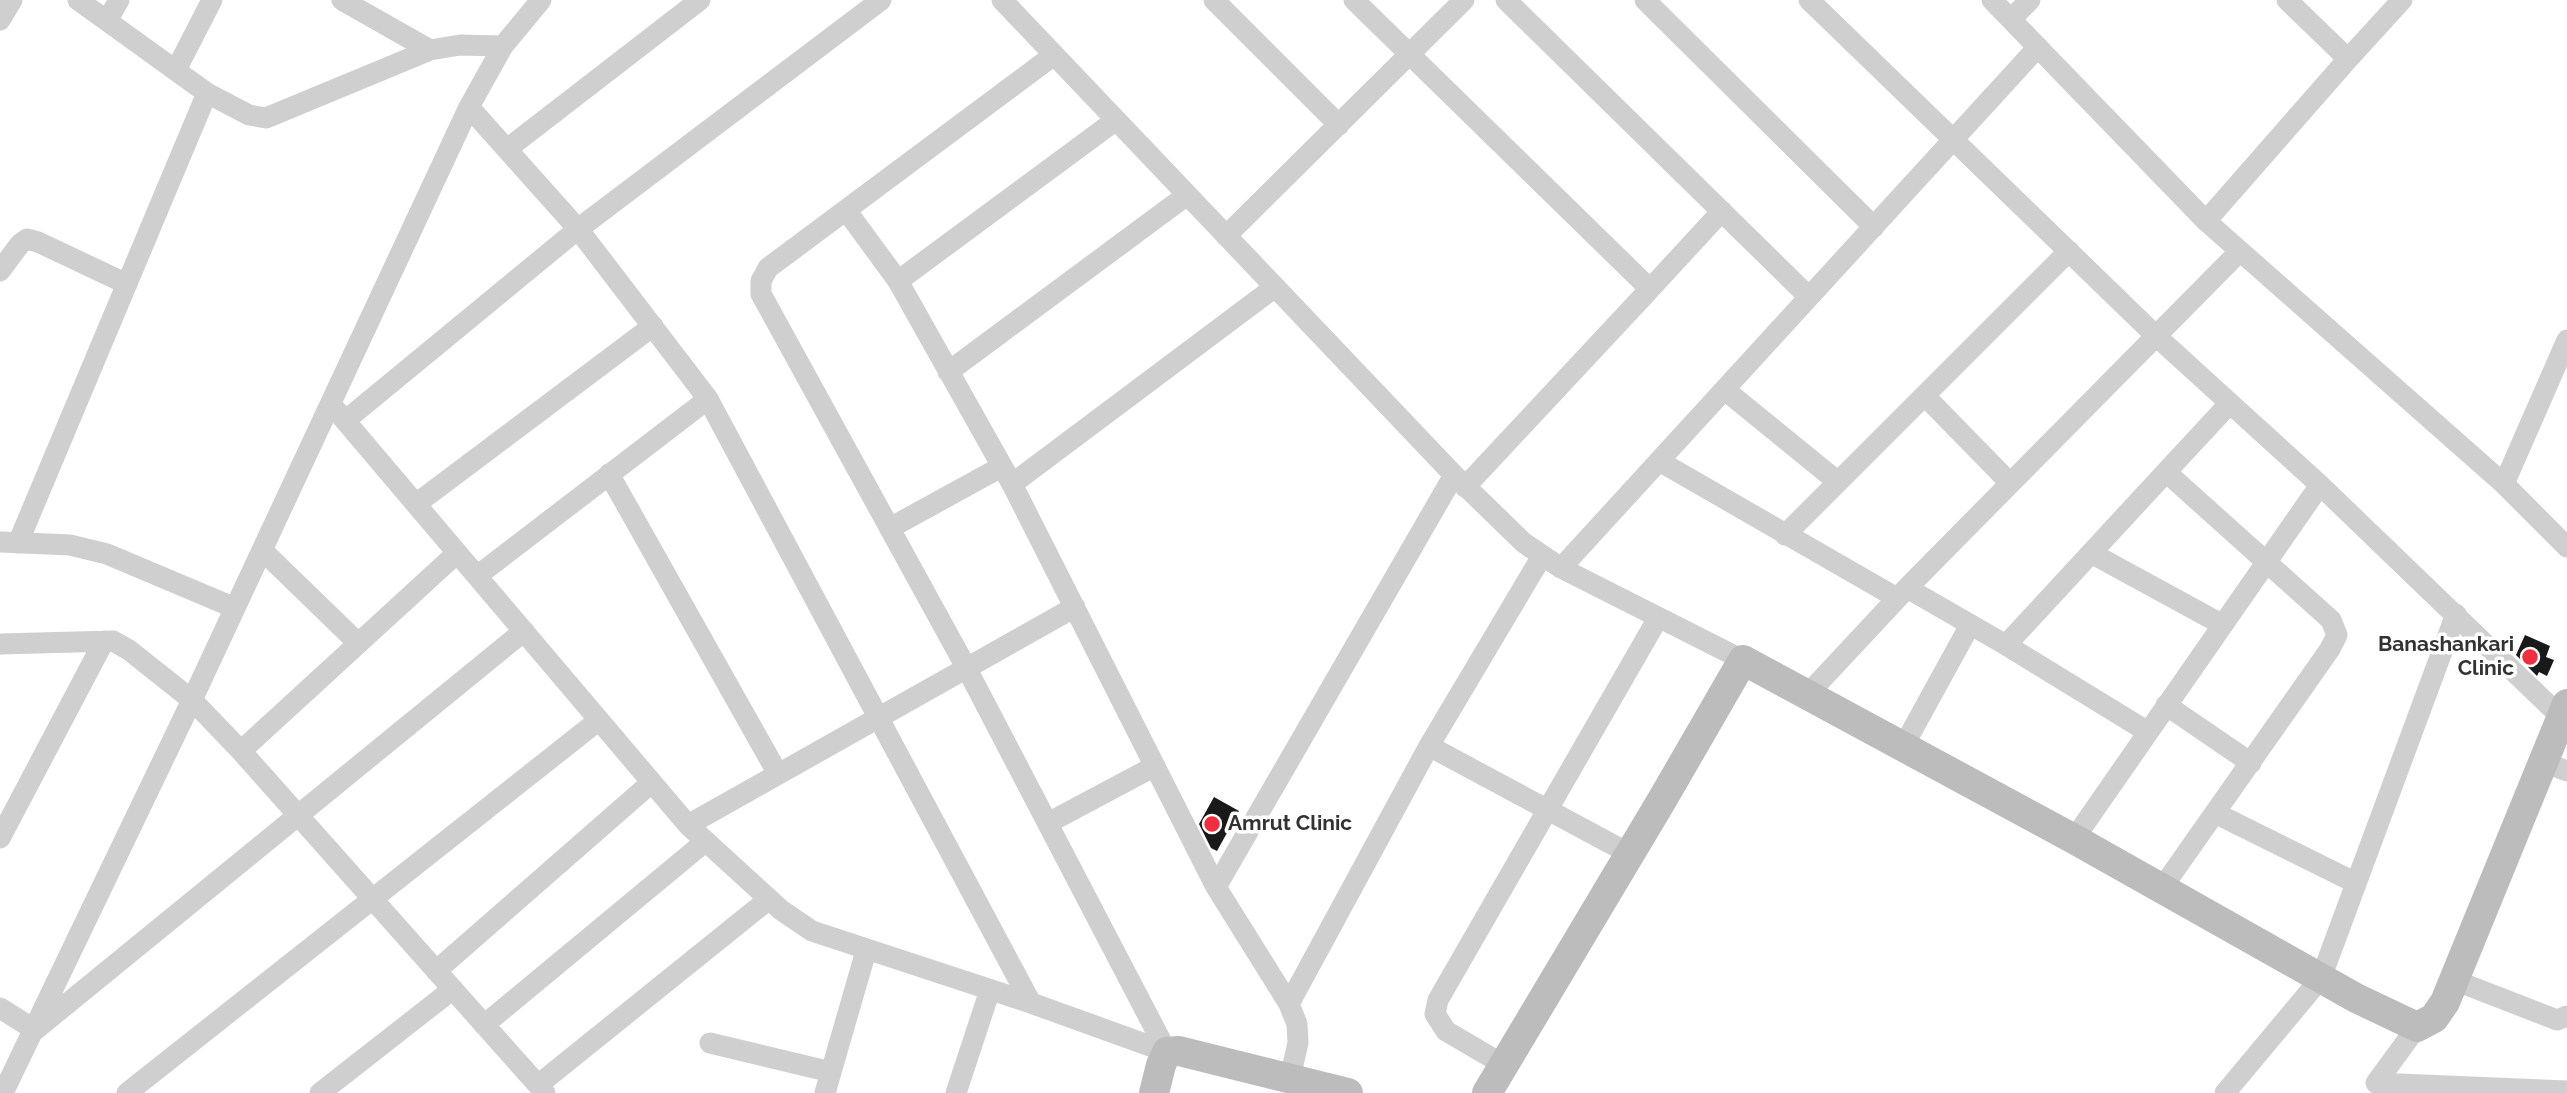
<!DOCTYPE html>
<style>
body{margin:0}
canvas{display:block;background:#fff}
</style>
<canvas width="2567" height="1093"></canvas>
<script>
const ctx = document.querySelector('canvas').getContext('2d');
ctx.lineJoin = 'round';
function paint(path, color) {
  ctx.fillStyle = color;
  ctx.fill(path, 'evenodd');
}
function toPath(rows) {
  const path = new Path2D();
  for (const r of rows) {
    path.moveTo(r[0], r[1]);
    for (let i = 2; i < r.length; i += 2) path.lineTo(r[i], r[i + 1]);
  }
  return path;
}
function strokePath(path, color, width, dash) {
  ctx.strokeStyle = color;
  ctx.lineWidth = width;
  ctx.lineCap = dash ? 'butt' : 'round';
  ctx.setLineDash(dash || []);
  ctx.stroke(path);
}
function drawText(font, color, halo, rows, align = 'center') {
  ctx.font = font + ' Raleway,sans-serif';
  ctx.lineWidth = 7;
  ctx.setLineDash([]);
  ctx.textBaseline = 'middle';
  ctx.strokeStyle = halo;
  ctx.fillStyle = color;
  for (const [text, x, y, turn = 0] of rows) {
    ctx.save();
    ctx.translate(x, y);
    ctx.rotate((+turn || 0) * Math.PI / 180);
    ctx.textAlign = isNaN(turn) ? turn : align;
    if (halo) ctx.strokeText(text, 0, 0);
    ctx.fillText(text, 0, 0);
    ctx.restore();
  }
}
const building = toPath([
 [2525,635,2550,646,2546,657,2554,660,2547,676,2539,672,2537,676,2516,655],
 [1214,797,1239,811,1217,851,1211,848,1199,824]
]);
const street = toPath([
 [78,0,207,93,249,115,266,118,430,50,460,45,503,46],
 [342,0,430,50],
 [1002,0,1454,475,1524,543,1561,568,1743,660],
 [1214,0,1339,125],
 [1354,0,1650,289,1465,487],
 [1506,0,1809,297],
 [1645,0,1874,227],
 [1809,0,2155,335,2320,485,2562,718],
 [1992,0,2206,221,2504,484,2567,547],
 [2287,0,2348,59],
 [2011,19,2030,0],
 [0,20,12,0],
 [107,21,119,0],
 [1054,55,768,268,761,281,761,294,967,669,1167,1052],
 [176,70,212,0],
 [469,107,578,229,881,0],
 [1116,120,898,281,1012,484,1216,887,1289,1004,1297,1024,1298,1043,1290,1078],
 [507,149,700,0],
 [846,210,898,281],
 [2206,221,2348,59,2402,0],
 [1226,236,1464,0],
 [0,271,20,244,27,239,38,242,127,284],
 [1650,289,1722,211],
 [948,372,1187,195],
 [1725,390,1838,482],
 [1925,396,2010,483],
 [336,410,688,825,1075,607],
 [346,420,578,229,708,399,1031,1003,1167,1052],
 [1659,461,1897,598],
 [2166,472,2230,403],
 [609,474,778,774],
 [1012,484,1275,287],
 [2504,484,2567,340],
 [416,504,653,326],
 [890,528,1001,467],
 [1785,535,2069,251],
 [0,542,70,545,107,554,235,608],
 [18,543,207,93],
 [262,550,358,643],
 [2091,553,2223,625],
 [1561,568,2038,47],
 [477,576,708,399],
 [0,644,113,641,129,650,192,700,469,107,503,46,541,0],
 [2006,645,2148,732],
 [1807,695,1906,589],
 [2166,705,2251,763],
 [1429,746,1630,854],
 [1903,747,1970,625],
 [241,751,457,553],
 [2543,762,2567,771],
 [2215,813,2356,883],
 [1048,823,1155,766],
 [688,825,781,910,812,931,1031,1003],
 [0,838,104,641],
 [2074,839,2320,485],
 [1216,887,1454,475],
 [2162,888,2330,649,2337,635,2331,620,2166,472,2006,645,1907,588,2240,251],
 [436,971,651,783],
 [2454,980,2557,1020,2567,1016],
 [1289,1004,1429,746,1542,556],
 [0,1008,35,1030,524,631],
 [484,1025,706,841],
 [2417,1027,2376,1083,2567,1091],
 [710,1043,831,1072],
 [1504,1065,1446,1031,1435,1014,1438,1000,1658,618],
 [538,1085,769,899],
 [3,1093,192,700,241,751,545,1093],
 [127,1093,599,720],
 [320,1093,453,989],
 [825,1093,866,951],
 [956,1093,990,990],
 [2225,1093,2321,978,2456,614]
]);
const secondary = toPath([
 [1154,1093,1161,1065,1167,1052,1179,1051,1348,1093],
 [1487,1093,1662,800,1743,660,2074,839,2356,998,2417,1027,2434,1018,2445,1002,2567,704]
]);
const markers = [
 [2530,657,9,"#ed2f3f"],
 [1212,824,9,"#ed2f3f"]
];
const poiNames = [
 ["Banashankari",2514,645],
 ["Clinic",2514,669],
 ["Amrut Clinic",1228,824,"left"]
];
paint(building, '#191919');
strokePath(street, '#cfcfcf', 21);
strokePath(secondary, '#bcbcbc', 30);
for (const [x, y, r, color] of markers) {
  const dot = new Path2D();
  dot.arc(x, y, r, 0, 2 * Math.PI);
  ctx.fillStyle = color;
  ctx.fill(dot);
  strokePath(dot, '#fff', 2.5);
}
drawText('bold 21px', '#323232', '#fff', poiNames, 'right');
</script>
